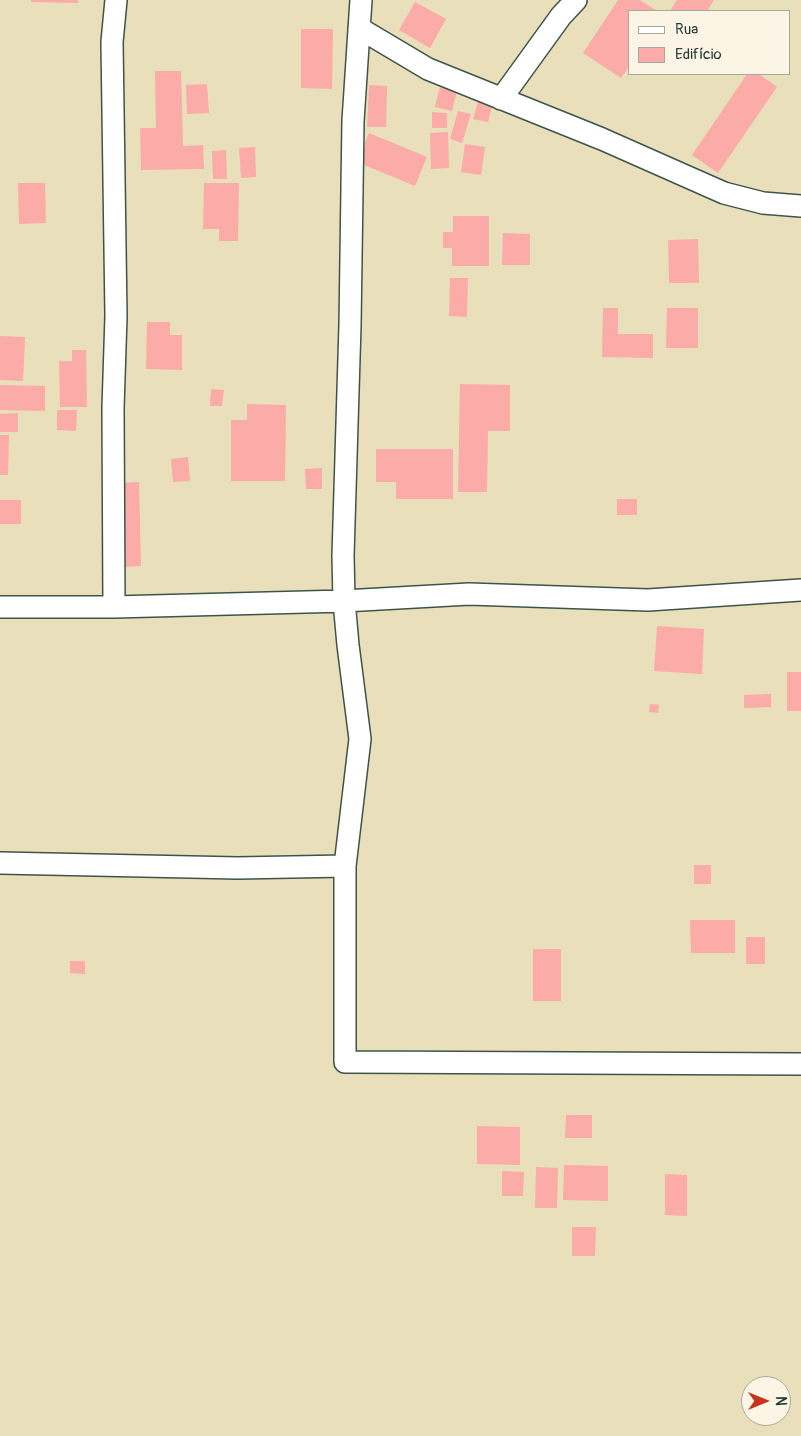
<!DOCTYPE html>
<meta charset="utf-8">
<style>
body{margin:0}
#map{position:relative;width:801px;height:1436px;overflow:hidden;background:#e9dfbb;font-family:Pangolin,sans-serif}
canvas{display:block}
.legend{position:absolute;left:628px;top:10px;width:162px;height:65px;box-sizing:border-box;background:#fcf5e5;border:1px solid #a4ab9e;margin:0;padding:6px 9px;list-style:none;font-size:15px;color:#1f3d34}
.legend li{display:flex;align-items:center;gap:10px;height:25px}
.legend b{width:25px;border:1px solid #a4ab9e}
.north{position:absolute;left:741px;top:1376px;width:50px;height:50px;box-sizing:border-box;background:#fcf5e5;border:1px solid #a4ab9e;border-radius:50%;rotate:90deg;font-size:14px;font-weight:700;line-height:20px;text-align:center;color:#1f3d34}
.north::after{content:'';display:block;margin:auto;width:18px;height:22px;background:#c8321e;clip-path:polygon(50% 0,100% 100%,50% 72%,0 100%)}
</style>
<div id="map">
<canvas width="801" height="1436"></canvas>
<ul class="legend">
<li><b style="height:6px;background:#fff"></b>Rua</li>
<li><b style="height:14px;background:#fbaba8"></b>Edifício</li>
</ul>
<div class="north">N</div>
</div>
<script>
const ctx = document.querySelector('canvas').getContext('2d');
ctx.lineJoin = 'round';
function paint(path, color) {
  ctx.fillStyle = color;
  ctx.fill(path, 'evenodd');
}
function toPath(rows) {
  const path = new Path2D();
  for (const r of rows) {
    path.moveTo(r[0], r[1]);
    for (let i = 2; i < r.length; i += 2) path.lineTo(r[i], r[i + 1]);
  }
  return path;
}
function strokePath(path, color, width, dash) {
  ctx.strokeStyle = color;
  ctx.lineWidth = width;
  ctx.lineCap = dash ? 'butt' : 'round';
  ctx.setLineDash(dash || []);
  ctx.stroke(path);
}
const building = toPath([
 [31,0,78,0,78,3,31,2],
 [618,0,640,0,657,11,630,11,630,65,621,78,583,53],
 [677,0,714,0,707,11,674,11,671,9],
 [415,2,446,19,430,48,399,30],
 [301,29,333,29,332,89,301,88],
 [155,71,181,71,183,146,203,145,204,169,141,170,140,128,156,128],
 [747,74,759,74,777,87,718,173,692,155],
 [207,84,209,113,187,114,186,85],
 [369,85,387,86,386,127,367,127],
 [440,87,457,91,452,111,435,107],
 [479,98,493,102,488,122,473,119],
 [458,111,471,114,462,143,450,139],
 [432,112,447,113,447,128,432,128],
 [448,132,449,168,431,169,430,133],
 [369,133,427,157,415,186,357,162],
 [465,144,485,147,481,175,461,172],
 [255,147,256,177,241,178,239,148],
 [226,150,227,179,213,179,212,151],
 [18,183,45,183,46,223,19,224],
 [204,183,239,183,238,241,219,241,219,229,203,229],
 [453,216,489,216,489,266,452,266,452,248,443,248,443,232,453,232],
 [503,233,530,234,530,265,502,265],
 [698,239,699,283,669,283,668,240],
 [450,278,468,278,467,317,449,316],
 [603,308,618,308,618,334,653,334,653,358,602,357],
 [667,308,698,308,698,348,666,348],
 [147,322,170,322,170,335,182,335,182,370,146,369],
 [0,336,25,337,23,381,0,380],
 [72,350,86,350,87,407,60,407,59,361,72,361],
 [460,384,510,385,510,431,488,431,487,492,458,492],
 [0,385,45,386,45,411,0,410],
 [211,389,224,390,222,406,210,406],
 [247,404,286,405,285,481,231,481,231,420,247,420],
 [57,410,77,410,76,431,57,430],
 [18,413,18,432,0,432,0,414],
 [0,435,9,435,8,475,0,475],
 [376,449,453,449,453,499,396,499,396,482,376,482],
 [188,457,190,481,173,482,171,459],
 [322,468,322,489,306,489,305,469],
 [139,482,141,566,123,567,121,483],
 [617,499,637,499,637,515,617,515],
 [0,500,21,500,21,524,0,524],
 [657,626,704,629,702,674,654,671],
 [787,672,801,672,801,711,787,711],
 [771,694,771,707,744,708,744,695],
 [650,704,659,705,658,713,649,712],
 [694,865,711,865,711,884,694,884],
 [690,920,735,920,735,953,691,953],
 [746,937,765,937,765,964,746,964],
 [533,949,561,949,561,1001,533,1001],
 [70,961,85,961,85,974,70,973],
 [566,1115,592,1115,592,1138,565,1138],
 [477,1126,520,1127,520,1165,477,1164],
 [564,1165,608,1166,608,1201,563,1200],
 [536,1167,558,1168,557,1208,535,1208],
 [502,1171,524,1172,523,1196,502,1196],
 [665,1174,687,1175,687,1216,665,1215],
 [572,1227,596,1227,595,1256,572,1256]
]);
const street = toPath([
 [361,0,353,121,350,325,343,556,344,601,348,645,360,739,345,866,345,1062,801,1064],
 [359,28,428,69,602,139,724,193,763,203,801,206],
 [501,99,561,16,576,0],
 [0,607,114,607,344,601,469,594,648,600,801,590],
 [114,607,113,408,116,316,112,42,116,0],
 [0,863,238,868,345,866]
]);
paint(building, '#fbaba8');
strokePath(street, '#3d5548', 24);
strokePath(street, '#fff', 21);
</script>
